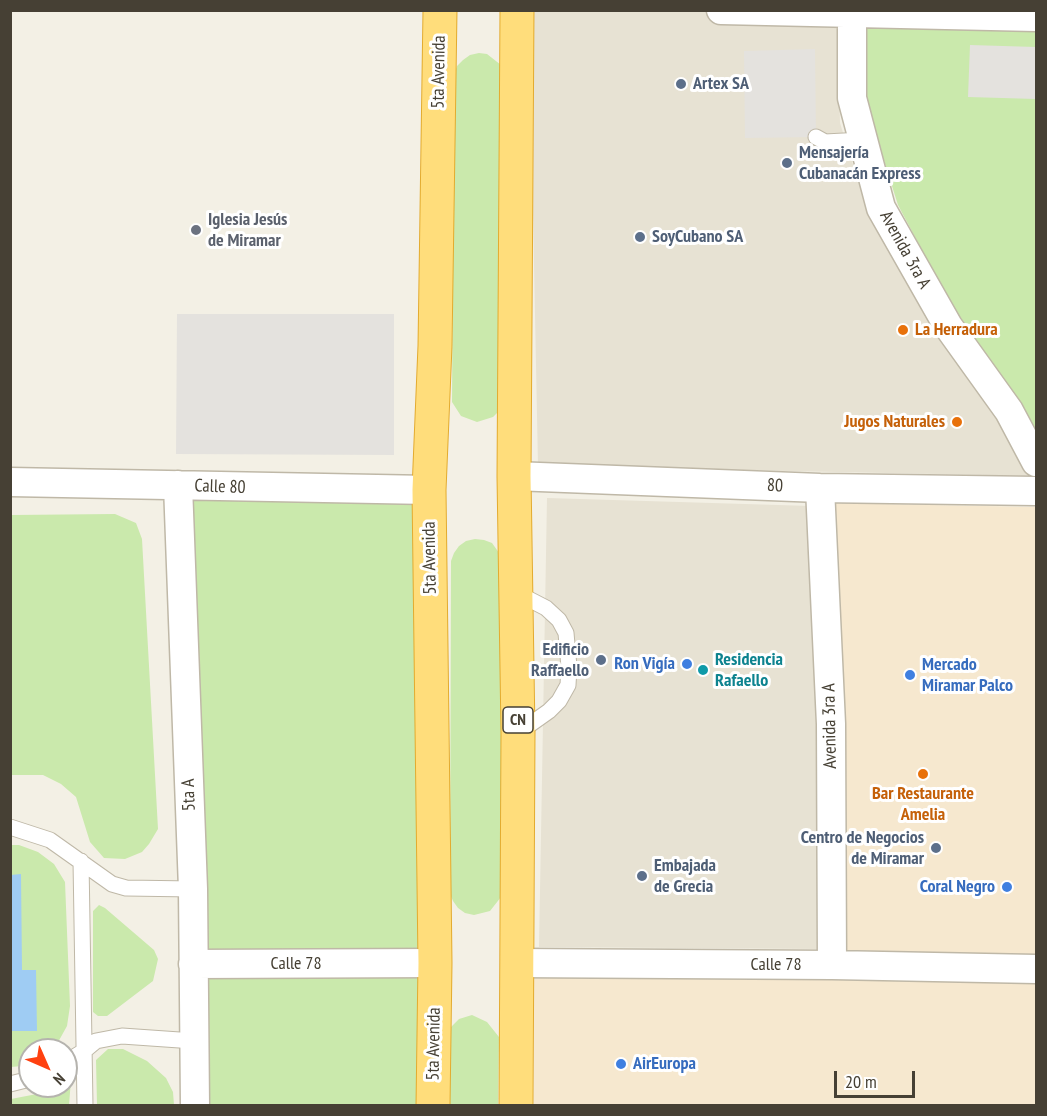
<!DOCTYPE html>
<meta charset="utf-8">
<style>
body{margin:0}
#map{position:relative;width:1047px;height:1116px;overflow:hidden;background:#f3f0e5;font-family:"PT Sans Narrow",sans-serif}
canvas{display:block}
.frame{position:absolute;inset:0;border:12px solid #464034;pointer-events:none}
.north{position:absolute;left:18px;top:1038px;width:60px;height:60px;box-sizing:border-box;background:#fff;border:2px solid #b5b3ae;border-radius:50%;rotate:135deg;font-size:16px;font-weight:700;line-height:24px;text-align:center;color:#464034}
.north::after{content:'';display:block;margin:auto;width:21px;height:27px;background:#ff4110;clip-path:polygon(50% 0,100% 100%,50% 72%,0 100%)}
.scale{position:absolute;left:834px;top:1071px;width:81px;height:27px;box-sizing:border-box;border:3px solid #464034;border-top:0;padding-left:8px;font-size:18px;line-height:21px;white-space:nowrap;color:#464034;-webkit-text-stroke:4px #fff;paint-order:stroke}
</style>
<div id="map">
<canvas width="1047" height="1116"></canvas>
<div class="frame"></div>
<div class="north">N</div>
<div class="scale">20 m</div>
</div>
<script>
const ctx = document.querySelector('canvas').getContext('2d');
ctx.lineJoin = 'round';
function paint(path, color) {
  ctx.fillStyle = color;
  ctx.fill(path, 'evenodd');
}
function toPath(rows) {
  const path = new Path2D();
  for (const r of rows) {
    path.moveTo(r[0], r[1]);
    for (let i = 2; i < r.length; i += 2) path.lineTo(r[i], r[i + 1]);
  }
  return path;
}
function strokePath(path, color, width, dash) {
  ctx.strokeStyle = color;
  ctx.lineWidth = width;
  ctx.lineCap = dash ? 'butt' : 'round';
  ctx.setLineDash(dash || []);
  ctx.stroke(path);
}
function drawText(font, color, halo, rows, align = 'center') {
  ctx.font = font + ' "PT Sans Narrow",sans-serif';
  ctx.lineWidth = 6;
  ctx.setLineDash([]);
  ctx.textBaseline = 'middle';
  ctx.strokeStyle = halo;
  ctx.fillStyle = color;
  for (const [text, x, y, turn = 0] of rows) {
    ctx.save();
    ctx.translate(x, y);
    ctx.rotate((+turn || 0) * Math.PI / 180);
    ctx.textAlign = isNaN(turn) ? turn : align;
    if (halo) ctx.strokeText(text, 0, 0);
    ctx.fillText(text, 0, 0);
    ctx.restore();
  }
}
const residential = toPath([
 [529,11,837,11,840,123,859,184,940,335,1036,476,538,466],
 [547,498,811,506,821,949,539,947]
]);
const commercial = toPath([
 [827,503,1036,507,1036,1105,534,1106,534,975,838,978]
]);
const green = toPath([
 [864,23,1036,31,1036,439,960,322,898,205,864,97],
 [479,53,487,54,501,65,499,411,493,417,477,422,461,416,452,402,454,75,457,66,463,60,470,55],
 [178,485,429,490,433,1105,195,1105],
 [115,514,136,523,142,539,158,829,149,844,142,852,125,859,104,858,90,842,76,797,61,784,43,775,10,775,11,515],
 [475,539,484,540,492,543,502,557,501,897,490,911,474,915,465,913,458,908,453,901,450,894,451,561,454,553,459,546,466,541],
 [10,845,19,845,38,852,54,864,65,882,70,1006,67,1026,57,1044,50,1050,30,1050,30,1063,22,1066,11,1067],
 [99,905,105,908,154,950,158,959,153,981,107,1016,98,1016,93,1012,93,911],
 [472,1015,487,1022,499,1037,498,1105,448,1106,449,1029,459,1019],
 [108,1049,123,1049,147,1061,166,1078,173,1092,174,1105,97,1105,96,1060],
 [71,1080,69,1105,11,1105,11,1099,42,1093,57,1086,66,1086,66,1082]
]);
const parking = toPath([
 [970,45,1036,47,1036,99,968,97],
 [815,49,816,137,745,138,744,51],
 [177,314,394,314,394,455,176,454]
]);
const water = toPath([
 [21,874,22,970,36,970,37,1031,11,1031,11,875]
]);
const service = toPath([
 [816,137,825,142,863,140],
 [517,593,546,608,559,620,566,633,569,667,568,685,559,701,549,711,518,733],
 [10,827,50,840,112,884,126,888,193,889],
 [81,861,85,1106],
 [66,1062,84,1051,96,1041,122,1036,194,1041],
 [10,1084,30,1079]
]);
const minor = toPath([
 [721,10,1036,17],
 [852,10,852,98,881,208,948,326,1009,411,1036,462],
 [514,476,820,488,1036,491],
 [10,482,429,490],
 [178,485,193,889,195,1106],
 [820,488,831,724,832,965],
 [516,963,832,965,1036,969],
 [193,964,435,963]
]);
const trunk = toPath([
 [433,1106,435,963,429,490,435,346,440,10],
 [516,1106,518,733,514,476,517,10]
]);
const markers = [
 [681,84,6,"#5c6f8a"],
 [787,163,6,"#5c6f8a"],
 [196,230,6,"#6b7280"],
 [640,237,6,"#5c6f8a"],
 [903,330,6,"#e8710a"],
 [957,422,6,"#e8710a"],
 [601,660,6,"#5c6f8a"],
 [687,664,6,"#3f7fe0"],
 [703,670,6,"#0f9aa8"],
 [910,675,6,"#3f7fe0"],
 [923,774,6,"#e8710a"],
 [936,848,6,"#5c6f8a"],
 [642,876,6,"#5c6f8a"],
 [1007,887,6,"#3f7fe0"],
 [621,1064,6,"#3f7fe0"]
];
const shields = [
 [518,720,30]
];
const shieldNames = [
 ["CN",518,720]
];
const streetNames = [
 ["5ta Avenida",439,72,-89],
 ["Avenida 3ra A",905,250,61],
 ["80",775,486,2],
 ["Calle 80",220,487,2],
 ["5ta Avenida",430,558,-91],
 ["Avenida 3ra A",830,726,-91],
 ["5ta A",189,795,-92],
 ["Calle 78",296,964],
 ["Calle 78",776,965],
 ["5ta Avenida",434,1044,-89]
];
const serviceNames = [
 ["Artex SA",693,84],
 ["Mensajería",799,153],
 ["Cubanacán Express",799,174],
 ["SoyCubano SA",652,237],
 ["Edificio",589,650,"right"],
 ["Raffaello",589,671,"right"],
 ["Centro de Negocios",924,838,"right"],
 ["de Miramar",924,859,"right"],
 ["Embajada",654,866],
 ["de Grecia",654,887]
];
const worshipNames = [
 ["Iglesia Jesús",208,220],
 ["de Miramar",208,241]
];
const foodNames = [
 ["La Herradura",915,330],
 ["Jugos Naturales",945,422,"right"],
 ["Bar Restaurante",923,794,"center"],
 ["Amelia",923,815,"center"]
];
const cultureNames = [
 ["Residencia",715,660],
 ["Rafaello",715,681]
];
const shopNames = [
 ["Ron Vigía",675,664],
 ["Mercado",922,665,"left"],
 ["Miramar Palco",922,686,"left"],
 ["Coral Negro",995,887],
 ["AirEuropa",633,1064,"left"]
];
paint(residential, '#e7e2d3');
paint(commercial, '#f6e8cf');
paint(green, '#cae9ac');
paint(parking, '#e4e2de');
paint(water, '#9fccf3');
strokePath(service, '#bfb8a7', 17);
strokePath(minor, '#bfb8a7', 31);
strokePath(trunk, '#e3ab2f', 35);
strokePath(service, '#fff', 15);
strokePath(minor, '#fff', 28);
strokePath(trunk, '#ffdd7b', 33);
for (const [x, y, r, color] of markers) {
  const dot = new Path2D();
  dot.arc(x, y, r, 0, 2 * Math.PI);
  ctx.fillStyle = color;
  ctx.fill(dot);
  strokePath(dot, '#fff', 2);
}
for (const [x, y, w] of shields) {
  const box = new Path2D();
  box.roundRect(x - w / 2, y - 13, w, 26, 4.5);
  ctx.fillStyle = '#fff';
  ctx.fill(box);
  strokePath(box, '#464034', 1.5);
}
drawText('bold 16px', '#464034', null, shieldNames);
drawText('18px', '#464034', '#fff', streetNames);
drawText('bold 18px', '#4e5e75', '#fff', serviceNames, 'left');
drawText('bold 18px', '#5b616d', '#fff', worshipNames, 'left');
drawText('bold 18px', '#c56008', '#fff', foodNames, 'left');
drawText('bold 18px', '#0d838f', '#fff', cultureNames, 'left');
drawText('bold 18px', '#366cbe', '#fff', shopNames, 'right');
</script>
